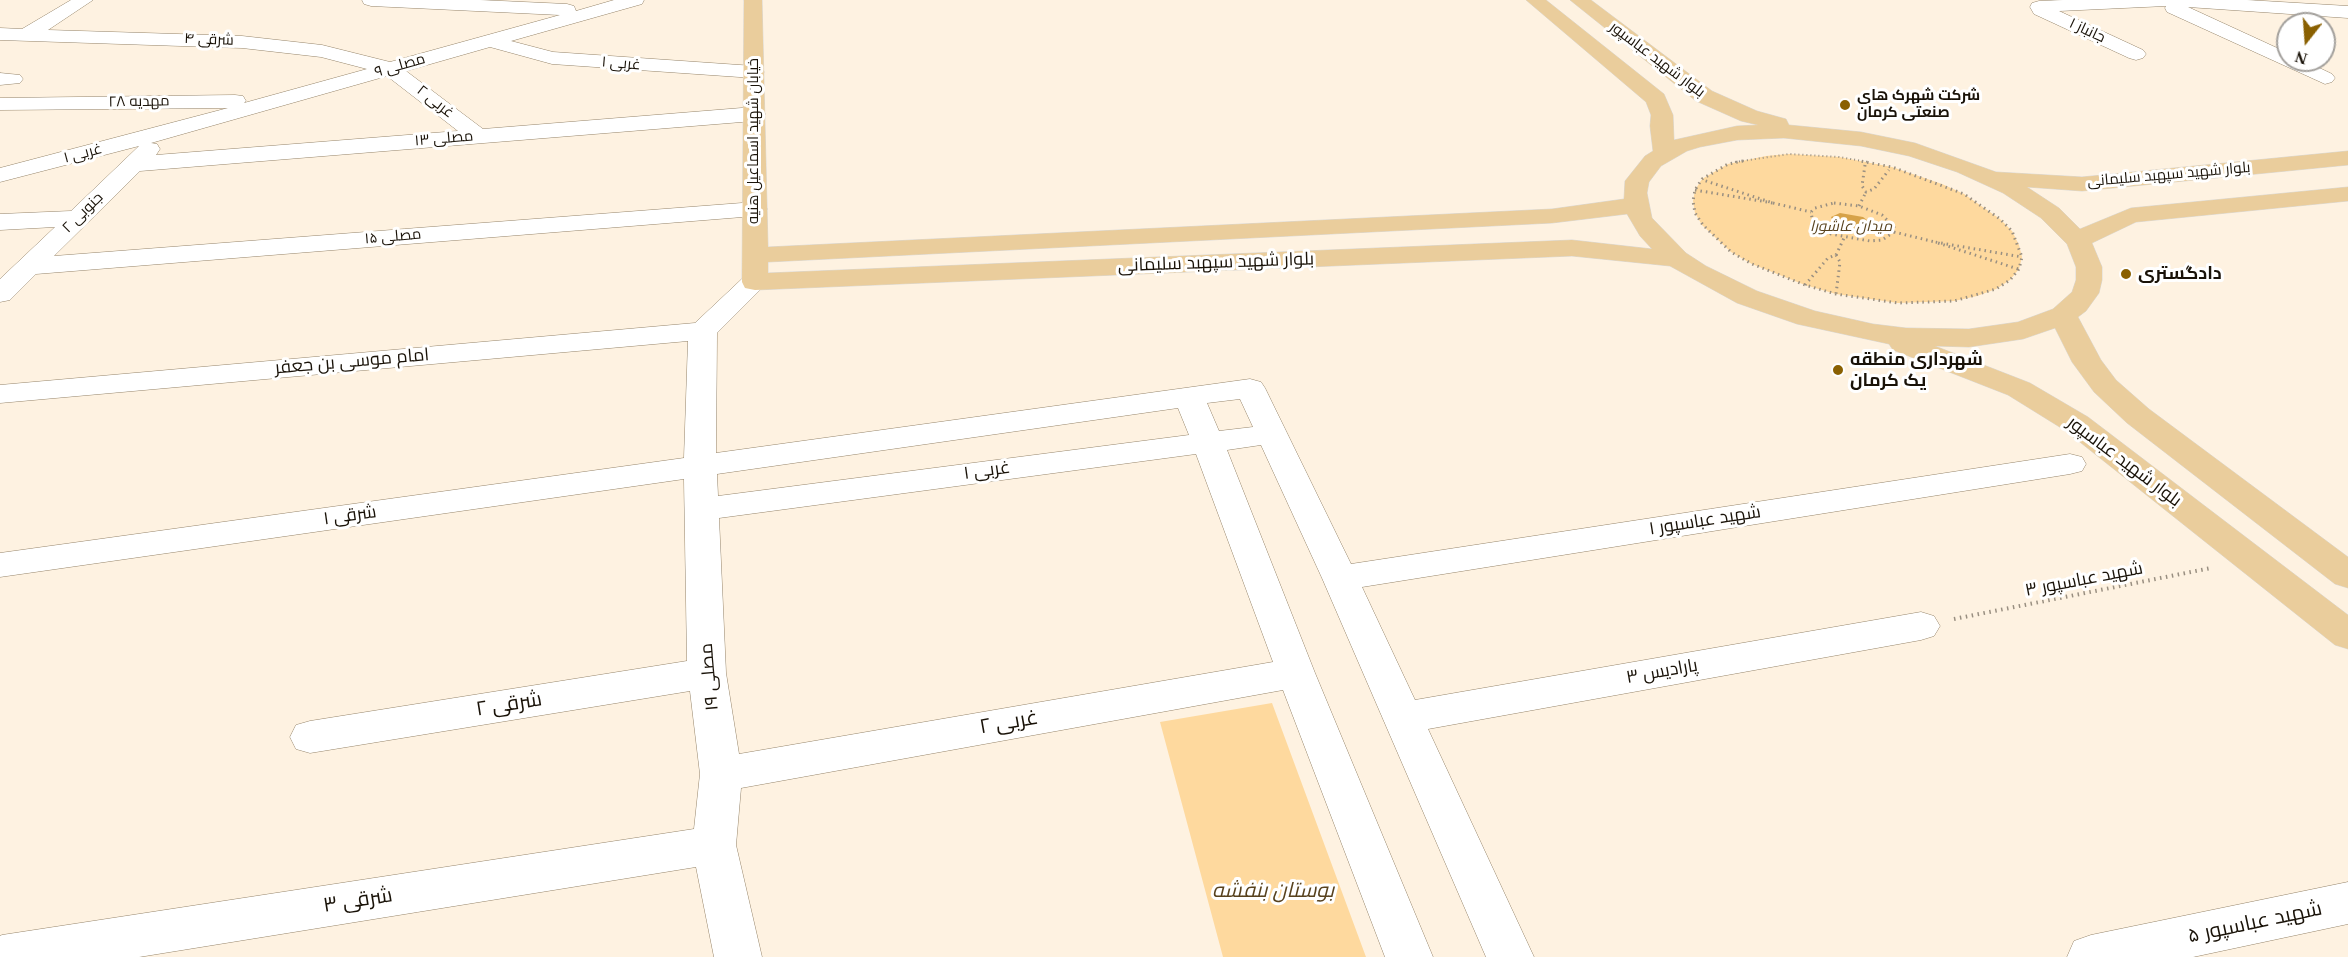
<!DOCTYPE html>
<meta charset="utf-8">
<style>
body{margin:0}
#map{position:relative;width:2348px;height:957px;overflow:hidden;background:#fef2e1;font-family:"Times New Roman",serif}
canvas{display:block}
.north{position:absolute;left:2276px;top:12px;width:60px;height:60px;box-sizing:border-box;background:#fff;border:2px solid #a3a09c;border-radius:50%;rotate:197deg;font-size:16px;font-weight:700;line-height:24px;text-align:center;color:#191208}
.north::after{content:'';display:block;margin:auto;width:21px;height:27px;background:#8a6001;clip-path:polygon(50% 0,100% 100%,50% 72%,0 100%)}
</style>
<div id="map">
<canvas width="2348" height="957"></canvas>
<div class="north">N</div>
</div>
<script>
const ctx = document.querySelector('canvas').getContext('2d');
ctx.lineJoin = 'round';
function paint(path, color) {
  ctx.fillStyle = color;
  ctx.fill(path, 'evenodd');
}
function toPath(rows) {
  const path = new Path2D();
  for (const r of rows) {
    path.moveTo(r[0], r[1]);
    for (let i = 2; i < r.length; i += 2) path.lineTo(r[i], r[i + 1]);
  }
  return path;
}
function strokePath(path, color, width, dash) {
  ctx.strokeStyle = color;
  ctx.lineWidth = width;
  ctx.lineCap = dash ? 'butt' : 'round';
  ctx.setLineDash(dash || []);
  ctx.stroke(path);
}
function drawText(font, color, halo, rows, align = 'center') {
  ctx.font = font + ' "Times New Roman",Cairo,serif';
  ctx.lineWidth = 6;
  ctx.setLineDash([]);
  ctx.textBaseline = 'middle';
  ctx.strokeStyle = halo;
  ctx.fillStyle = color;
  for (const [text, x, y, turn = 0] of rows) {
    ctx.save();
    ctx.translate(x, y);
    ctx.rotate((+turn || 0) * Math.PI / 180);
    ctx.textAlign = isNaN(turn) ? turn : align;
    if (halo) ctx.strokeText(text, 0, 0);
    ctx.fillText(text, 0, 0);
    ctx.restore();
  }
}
const green = toPath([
 [1789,154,1839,157,1892,167,1942,184,1964,194,2000,219,2012,231,2019,245,2022,257,2019,269,2010,280,1996,289,1977,296,1954,301,1898,303,1836,294,1805,285,1752,264,1731,252,1702,225,1695,213,1693,201,1695,190,1702,179,1728,164,1766,156],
 [1272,703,1366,957,1223,957,1160,722]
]);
const water = toPath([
 [1840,213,1863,217,1872,224,1873,227,1864,231,1840,227,1834,224,1831,217]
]);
const pathFar2 = toPath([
 [1735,162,1789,154,1839,157,1868,162]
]);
const pathFar1 = toPath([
 [1743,161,1728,164,1702,179,1695,190,1693,201,1695,213,1703,225,1731,252,1752,264,1805,285,1836,294,1898,303,1954,301,1996,289,2010,280,2019,269,2022,257,2012,231,2000,219,1964,194,1892,167,1860,161],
 [1865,165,1862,186,1866,192,1874,189,1889,170],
 [1695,190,1773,203,1703,180],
 [1773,203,1811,212],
 [1834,203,1859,206,1882,215,1894,227,1894,232,1882,240,1870,241,1831,234,1813,223,1811,212,1815,208,1834,203],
 [1859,206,1866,192],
 [1894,232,1935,242],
 [1836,255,1844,238],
 [2018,269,1935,242,2022,257],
 [1805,285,1828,258,1836,255,1840,262,1836,294]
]);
const path = toPath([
 [1954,619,2211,568]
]);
const minor = toPath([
 [71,0,93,0,48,30,242,36,322,45,390,62,560,15,371,6,364,4,362,0,480,0,567,4,574,6,576,11,614,0,644,0,642,4,511,41,553,52,754,66,761,68,764,72,761,76,754,78,552,64,490,47,406,71,483,129,754,107,762,109,765,114,762,119,754,121,140,171,54,256,755,202,764,204,767,209,764,214,755,216,36,274,10,300,0,302,0,279,55,227,0,230,0,214,71,211,139,146,0,182,0,168,228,108,0,110,0,98,235,95,243,96,246,101,244,103,367,69,321,57,242,48,0,40,0,28,22,29,71,0],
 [387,76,458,131,156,155,160,149,157,144,151,143,387,76],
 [2063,0,2247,0,2348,6,2348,18,2188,7,2288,53,2288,60,2303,60,2332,74,2335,78,2332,82,2325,84,2167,12,2165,8,2166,6,2059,11,2143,50,2146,54,2143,58,2136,60,2129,58,2034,14,2030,7,2032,3,2039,1,2063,0],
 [0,73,20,75,23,79,20,83,0,85,0,73],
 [755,274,765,276,768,282,717,333,716,453,1250,379,1261,382,1265,388,1351,564,2070,454,2082,457,2086,464,2082,471,2070,474,1362,587,1415,700,1921,612,1934,616,1940,626,1934,636,1921,640,1428,729,1534,957,1486,957,1322,578,1261,445,1227,450,1315,673,1433,957,1385,957,1283,690,741,788,736,845,762,957,714,957,696,867,139,957,0,957,0,936,2,935,694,829,700,774,690,691,310,753,296,749,290,737,296,725,310,721,687,661,684,479,0,577,0,553,684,458,688,341,0,403,0,385,695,323,745,276,755,274],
 [1240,399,1253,427,1219,431,1207,403,1240,399],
 [1178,408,1189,435,718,496,717,474,1178,408],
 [1196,454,1273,662,739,754,726,673,719,518,1196,454],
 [2348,882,2348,924,2193,957,2067,957,2074,941,2091,935,2348,882]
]);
const major = toPath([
 [744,0,762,0,768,247,1552,209,1624,199,1625,181,1645,156,1653,151,1650,126,1651,115,1646,102,1526,0,1546,0,1664,94,1673,115,1674,140,1737,126,1758,125,1741,121,1696,101,1570,0,1591,0,1712,91,1757,111,1786,119,1789,125,1861,132,1915,143,1996,172,2082,177,2348,151,2348,165,2082,191,2027,187,2059,208,2080,229,2131,208,2348,187,2348,201,2136,222,2092,243,2102,267,2102,280,2099,293,2086,311,2078,317,2101,360,2116,380,2149,409,2348,557,2348,588,2335,584,2127,423,2094,392,2072,362,2055,328,2023,339,1969,347,1935,346,2030,383,2088,417,2348,615,2348,649,2335,645,2066,431,2008,395,1893,350,1889,344,1797,324,1737,303,1670,266,1572,256,755,290,745,288,742,282,744,0],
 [1784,138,1861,146,1909,156,1957,172,2003,193,2041,218,2067,244,2076,267,2076,280,2072,292,2053,309,2018,322,1969,329,1906,328,1873,324,1815,311,1757,291,1706,266,1686,253,1652,218,1647,193,1649,182,1661,166,1687,151,1700,147,1737,140,1784,138],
 [1627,214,1640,236,1652,249,1572,240,768,273,768,262,1552,223,1627,214]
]);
const markers = [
 [1845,105,6,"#8a6001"],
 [2126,274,6,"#8a6001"],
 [1838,370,6,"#8a6001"]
];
const farStreetnames = [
 ["جانباز ۱",2087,31,25],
 ["۴ شرقی",209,40,2],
 ["بلوار شهید عباسپور",1657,60,37],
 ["۱ غربی",621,64,5],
 ["مصلی ۹",400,66,-16],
 ["مهدیه ۲۸",139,102,-1],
 ["۲ غربی",435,102,38],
 ["مصلی ۱۳",444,139,-5],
 ["خیابان شهید اسماعیل هنیه",754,141,-90],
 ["۱ غربی",83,154,-15],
 ["بلوار شهید سپهبد سلیمانی",2169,175,-5],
 ["جنوبی ۲",83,213,-45],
 ["مصلی ۱۵",393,237,-5]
];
const farPoinames = [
 ["شرکت شهرک های",1857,96],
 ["صنعتی کرمان",1857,113]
];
const farParknames = [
 ["میدان عاشورا",1851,227]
];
const streetNames = [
 ["بلوار شهید سپهبد سلیمانی",1216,263,-2],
 ["امام موسی بن جعفر",352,362,-5],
 ["بلوار شهید عباسپور",2124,462,37],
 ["۱ غربی",987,471,-8],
 ["شرقی ۱",350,516,-8],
 ["شهید عباسپور ۱",1705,521,-9],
 ["شهید عباسپور ۳",2084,580,-11],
 ["پارادیس ۳",1662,672,-10],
 ["مصلی ۱۹",710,677,-95]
];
const poiNames = [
 ["دادگستری",2138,274],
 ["شهرداری منطقه",1850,360],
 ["یک کرمان",1850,381]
];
const nearStreetnames = [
 ["۲ شرقی",509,705,-9],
 ["۲ غربی",1009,723,-10],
 ["۳ شرقی",358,901,-9],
 ["شهید عباسپور ۵",2255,923,-12]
];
const nearParknames = [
 ["بوستان بنفشه",1273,891]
];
paint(green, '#fed99e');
paint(water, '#d6a249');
strokePath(minor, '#96856b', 1);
strokePath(major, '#dad9d7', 1);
strokePath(pathFar2, '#998f81', 2, [1, 3]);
strokePath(pathFar1, '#998f81', 3, [1.5, 4]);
strokePath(path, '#998f81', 4, [1.5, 4.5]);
paint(minor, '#fff');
paint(major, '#eacd9c');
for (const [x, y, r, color] of markers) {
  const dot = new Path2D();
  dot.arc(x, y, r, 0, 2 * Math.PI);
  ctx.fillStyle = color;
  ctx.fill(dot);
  strokePath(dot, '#fff', 2);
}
drawText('15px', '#191208', '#fff', farStreetnames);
drawText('bold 15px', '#191208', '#fff', farPoinames, 'left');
drawText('italic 15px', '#58421e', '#fff', farParknames);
drawText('18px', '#191208', '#fff', streetNames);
drawText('bold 18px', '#191208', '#fff', poiNames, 'left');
drawText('21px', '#191208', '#fff', nearStreetnames);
drawText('italic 21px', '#58421e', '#fff', nearParknames);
</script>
